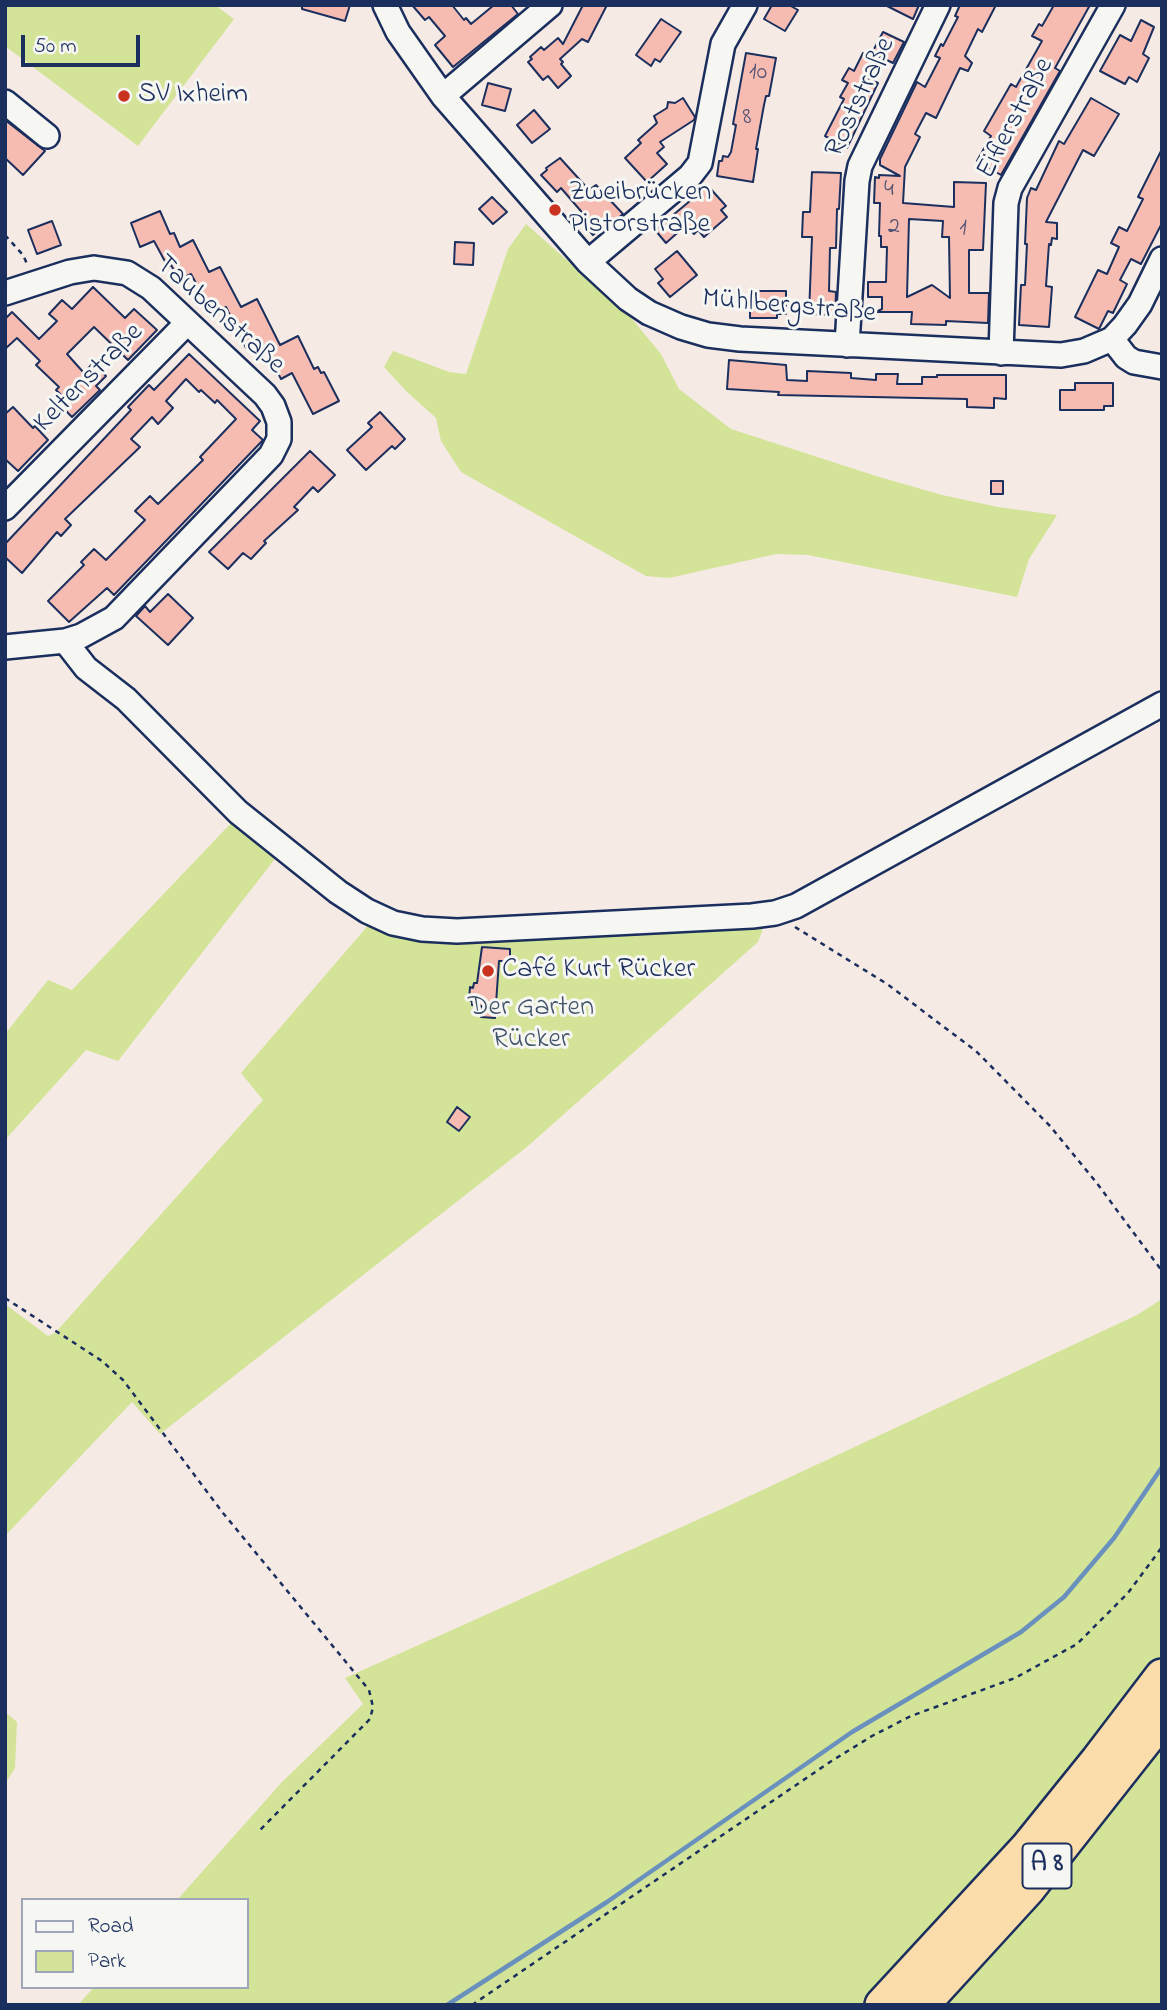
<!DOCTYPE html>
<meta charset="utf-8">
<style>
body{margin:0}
#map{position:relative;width:1167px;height:2010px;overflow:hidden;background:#f6eae5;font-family:"Indie Flower",sans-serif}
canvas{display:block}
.frame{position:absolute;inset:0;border:7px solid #1b2f5e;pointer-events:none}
.legend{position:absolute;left:21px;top:1898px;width:228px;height:91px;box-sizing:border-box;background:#f6f6f2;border:2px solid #9ea6b7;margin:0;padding:9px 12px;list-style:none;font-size:21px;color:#1b2f5e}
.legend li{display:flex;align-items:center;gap:14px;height:35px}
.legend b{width:35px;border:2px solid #9ea6b7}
.scale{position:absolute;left:21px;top:35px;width:119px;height:32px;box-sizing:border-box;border:4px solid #1b2f5e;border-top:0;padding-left:9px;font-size:21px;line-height:24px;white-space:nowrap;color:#1b2f5e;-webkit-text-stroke:5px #f6f6f2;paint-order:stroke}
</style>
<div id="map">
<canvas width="1167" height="2010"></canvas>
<div class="frame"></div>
<ul class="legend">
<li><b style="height:9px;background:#f6f6f2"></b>Road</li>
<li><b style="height:19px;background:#d3e498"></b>Park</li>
</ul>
<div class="scale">50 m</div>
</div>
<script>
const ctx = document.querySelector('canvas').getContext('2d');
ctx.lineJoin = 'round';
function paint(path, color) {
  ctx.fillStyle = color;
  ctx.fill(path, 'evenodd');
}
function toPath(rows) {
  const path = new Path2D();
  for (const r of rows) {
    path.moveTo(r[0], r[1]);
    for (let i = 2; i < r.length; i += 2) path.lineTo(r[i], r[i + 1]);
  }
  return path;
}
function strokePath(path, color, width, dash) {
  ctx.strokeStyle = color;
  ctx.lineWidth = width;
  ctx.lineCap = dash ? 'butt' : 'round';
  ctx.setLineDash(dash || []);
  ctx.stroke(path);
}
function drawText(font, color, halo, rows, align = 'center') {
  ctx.font = font + ' "Indie Flower",sans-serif';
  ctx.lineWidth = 6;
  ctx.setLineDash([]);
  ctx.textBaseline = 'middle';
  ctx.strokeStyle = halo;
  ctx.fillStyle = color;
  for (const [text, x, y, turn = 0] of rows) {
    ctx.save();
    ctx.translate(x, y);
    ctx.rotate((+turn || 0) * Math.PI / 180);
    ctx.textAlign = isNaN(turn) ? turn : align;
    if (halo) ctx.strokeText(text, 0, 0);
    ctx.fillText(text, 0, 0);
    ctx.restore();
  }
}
const green = toPath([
 [5,5,215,5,234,19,138,146,5,46],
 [526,224,628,314,661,354,679,389,731,429,876,476,942,495,998,507,1057,515,1029,559,1017,597,808,555,776,554,669,578,646,576,461,472,441,441,436,418,407,392,384,367,393,351,449,372,466,374,508,249],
 [235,819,278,855,118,1061,86,1050,5,1140,5,1034,48,980,72,990],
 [761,921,764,926,758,942,528,1146,160,1434,132,1402,5,1536,5,1304,48,1336,55,1333,263,1100,241,1073,371,922],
 [1162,1299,1162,2005,78,2005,94,1987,247,1987,247,1900,177,1900,282,1782,363,1704,345,1678,726,1507,1137,1315],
 [5,1712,17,1722,15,1768,5,1784]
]);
const stream = toPath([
 [447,2005,607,1902,852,1732,1021,1632,1064,1597,1114,1538,1162,1467]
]);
const building = toPath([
 [302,5,350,5,345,21,302,9,302,5],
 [412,5,452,5,464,20,466,18,471,24,494,5,511,5,518,14,453,67,435,45,445,36,429,17,425,20,412,5],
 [583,5,607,5,588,42,582,39,560,59,563,62,561,64,571,76,558,88,548,76,543,80,528,62,532,59,530,57,541,47,544,50,558,38,563,44,583,5],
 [772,5,789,5,798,10,785,31,764,19,772,5],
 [885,5,919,5,913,19,885,5],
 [960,5,996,5,982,32,978,29,965,56,972,63,968,71,960,68,936,118,926,113,915,134,920,137,905,167,903,203,954,207,954,182,986,183,983,250,969,250,969,293,989,293,988,323,946,321,946,325,911,324,912,312,876,312,882,309,882,297,868,297,868,282,886,282,887,247,881,247,881,236,879,236,880,203,874,203,875,177,879,178,879,175,900,176,880,165,880,159,917,82,925,87,940,58,935,56,941,44,943,46,958,17,955,16,960,5],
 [909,219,943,221,942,237,949,237,950,298,932,285,907,297,909,219],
 [1054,5,1090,5,1055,68,1060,71,1001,175,977,161,991,136,984,131,1011,84,1016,87,1042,41,1032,36,1039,24,1042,26,1054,5],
 [661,19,681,32,660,62,655,59,651,66,636,55,661,19],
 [1141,20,1154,27,1143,54,1149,58,1137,82,1129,77,1125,84,1100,71,1120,35,1131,41,1141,20],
 [883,32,904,42,893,63,872,53,883,32],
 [746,53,776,58,769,96,766,96,764,105,756,149,758,149,753,182,717,176,719,161,722,161,723,156,728,157,731,152,736,125,733,124,746,53],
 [863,53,879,61,869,79,878,83,847,148,825,136,844,99,840,97,848,83,842,80,849,68,854,71,863,53],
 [488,83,511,89,505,111,482,105,488,83],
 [683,98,695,117,694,120,660,142,664,147,657,153,667,164,647,182,625,158,641,143,638,140,657,123,654,116,667,108,668,102,675,103,683,98],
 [1091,98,1119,114,1094,156,1083,150,1046,222,1057,223,1057,239,1052,238,1051,245,1049,244,1046,286,1052,287,1049,327,1019,325,1021,285,1025,285,1027,244,1025,244,1027,198,1031,188,1036,190,1059,141,1064,144,1091,98],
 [534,110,550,129,532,143,517,125,534,110],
 [5,120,45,151,23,175,5,158,5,120],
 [1162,149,1162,223,1141,264,1131,259,1120,280,1127,284,1113,313,1108,311,1099,329,1075,317,1098,270,1107,274,1119,247,1111,243,1119,227,1127,231,1143,199,1138,197,1162,149],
 [560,158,589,190,596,185,623,214,601,233,599,230,593,235,581,221,586,217,561,188,557,192,541,175,547,170,546,168,560,158],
 [812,172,841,173,839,209,837,209,836,248,830,248,829,291,836,292,835,315,809,314,812,237,802,237,803,212,810,212,812,172],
 [708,186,726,206,721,210,727,217,704,237,698,230,694,234,686,225,666,243,655,230,708,186],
 [492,197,507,212,493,224,479,209,492,197],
 [160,211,170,234,174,233,180,247,193,240,209,272,220,267,241,307,257,299,280,345,298,336,314,369,318,367,321,373,324,372,339,401,313,414,292,373,281,379,261,340,246,348,226,307,213,314,191,274,179,280,171,265,168,267,154,241,140,247,131,223,160,211],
 [52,221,61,245,37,254,28,230,52,221],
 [455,242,474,243,473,265,454,264,455,242],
 [677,251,697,275,670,297,658,283,663,279,655,269,677,251],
 [93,287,125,318,134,309,157,330,128,360,94,327,67,354,84,373,93,363,106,376,96,386,100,390,72,417,56,401,61,395,56,390,59,387,36,365,40,361,17,338,5,349,5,319,12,312,39,339,57,321,49,314,62,300,72,309,93,287],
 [750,291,786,291,786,314,777,314,777,318,750,318,750,291],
 [189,354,260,421,252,430,263,440,114,595,107,588,69,622,48,601,84,565,81,562,94,549,106,560,145,520,135,511,150,496,158,504,203,460,200,457,236,419,217,400,215,403,201,390,199,392,186,379,166,401,173,408,158,424,152,417,131,439,140,447,65,519,71,525,61,536,57,532,22,573,5,557,5,544,131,410,128,407,149,385,154,390,189,354],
 [729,360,786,365,787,380,807,381,807,371,851,373,851,378,876,380,876,374,898,374,897,384,922,384,922,377,937,377,937,375,1006,375,1006,399,994,398,994,408,967,407,967,399,778,395,779,392,727,389,729,360],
 [1075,383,1113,383,1113,406,1104,406,1104,410,1060,410,1060,390,1075,390,1075,383],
 [13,407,33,428,35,426,48,440,18,471,5,459,5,414,13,407],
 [380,412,405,439,395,449,392,446,366,470,347,450,372,427,368,423,380,412],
 [310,451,335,475,318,492,313,487,294,507,298,510,264,541,266,543,251,559,243,553,228,569,209,552,310,451],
 [991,481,1003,481,1003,494,991,494,991,481],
 [168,594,193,618,168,645,136,616,145,606,150,612,168,594],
 [482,947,510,949,510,961,499,961,495,1018,481,1017,482,1006,472,1005,472,1001,469,1000,470,987,473,988,474,983,477,983,482,947],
 [457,1107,470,1117,459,1131,447,1122,457,1107]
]);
const path = toPath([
 [5,235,23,255,28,266],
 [5,404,6,405],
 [795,927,887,984,976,1051,1050,1126,1096,1182,1162,1271],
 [5,1298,102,1361,123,1380,223,1513,369,1690,373,1707,370,1719,260,1830],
 [472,2005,830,1762,872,1736,911,1716,1015,1678,1077,1644,1128,1593,1162,1547]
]);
const minor = toPath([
 [385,5,398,32,443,96,588,262,628,299,649,313,681,327,708,335,740,339,1061,355,1084,351,1112,339,1125,325,1140,304,1162,259],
 [443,96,550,5],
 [5,102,47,136],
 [588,262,690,176,700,163,723,44,745,5],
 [5,293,70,272,94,268,127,273,151,288,265,395,273,406,279,422,279,439,271,455,114,618,81,636,65,641,5,647],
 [1112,339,1126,357,1134,362,1162,367],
 [847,345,857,181,860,166,938,5],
 [1001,353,1006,203,1010,188,1113,5],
 [5,508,187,323],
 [65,641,86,668,126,699,238,812,338,892,367,911,393,923,422,929,457,931,752,916,775,913,796,906,1162,704]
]);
const highway = toPath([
 [882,2005,1027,1848,1098,1760,1162,1676],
 [922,2005,1028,1889,1162,1719]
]);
const markers = [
 [124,96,7,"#c8321e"],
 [555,210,7,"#c8321e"],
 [488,971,7,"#c8321e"]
];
const numberNames = [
 ["10",758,74],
 ["8",747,119],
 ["4",889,191],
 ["2",894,228],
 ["1",963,230]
];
const shields = [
 [1047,1866,49]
];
const shieldNames = [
 ["A 8",1047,1866]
];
const poiNames = [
 ["SV Ixheim",138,96],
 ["Zweibrücken",569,194],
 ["Pistorstraße",569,226],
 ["Café Kurt Rücker",502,971]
];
const streetNames = [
 ["Roststraße",862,98,-65],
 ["Eiflerstraße",1017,119,-62],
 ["Mühlbergstraße",789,308,5],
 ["Taubenstraße",219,316,42],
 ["Keltenstraße",90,379,-45]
];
const parkNames = [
 ["Der Garten",531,1009],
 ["Rücker",531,1041]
];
paint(green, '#d3e498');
strokePath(stream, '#6a91bd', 4.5);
paint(building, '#f7bcb1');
strokePath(building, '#1b2f5e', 2);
strokePath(minor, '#1b2f5e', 28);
strokePath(highway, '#1b2f5e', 38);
strokePath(path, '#1b2f5e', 2.5, [5, 5]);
strokePath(minor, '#f6f6f2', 23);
strokePath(highway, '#faddab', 33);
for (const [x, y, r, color] of markers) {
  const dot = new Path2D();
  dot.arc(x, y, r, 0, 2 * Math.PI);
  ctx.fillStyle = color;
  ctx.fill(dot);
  strokePath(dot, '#f6f6f2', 2.5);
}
drawText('24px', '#525273', null, numberNames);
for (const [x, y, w] of shields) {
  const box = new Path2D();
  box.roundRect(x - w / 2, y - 22.5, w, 45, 5);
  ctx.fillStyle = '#f6f6f2';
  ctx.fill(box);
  strokePath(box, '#1b2f5e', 2);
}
drawText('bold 26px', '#1b2f5e', null, shieldNames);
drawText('28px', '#1b2f5e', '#f6f6f2', poiNames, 'left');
drawText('28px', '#1b2f5e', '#f6f6f2', streetNames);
drawText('28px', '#40536a', '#f6f6f2', parkNames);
</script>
